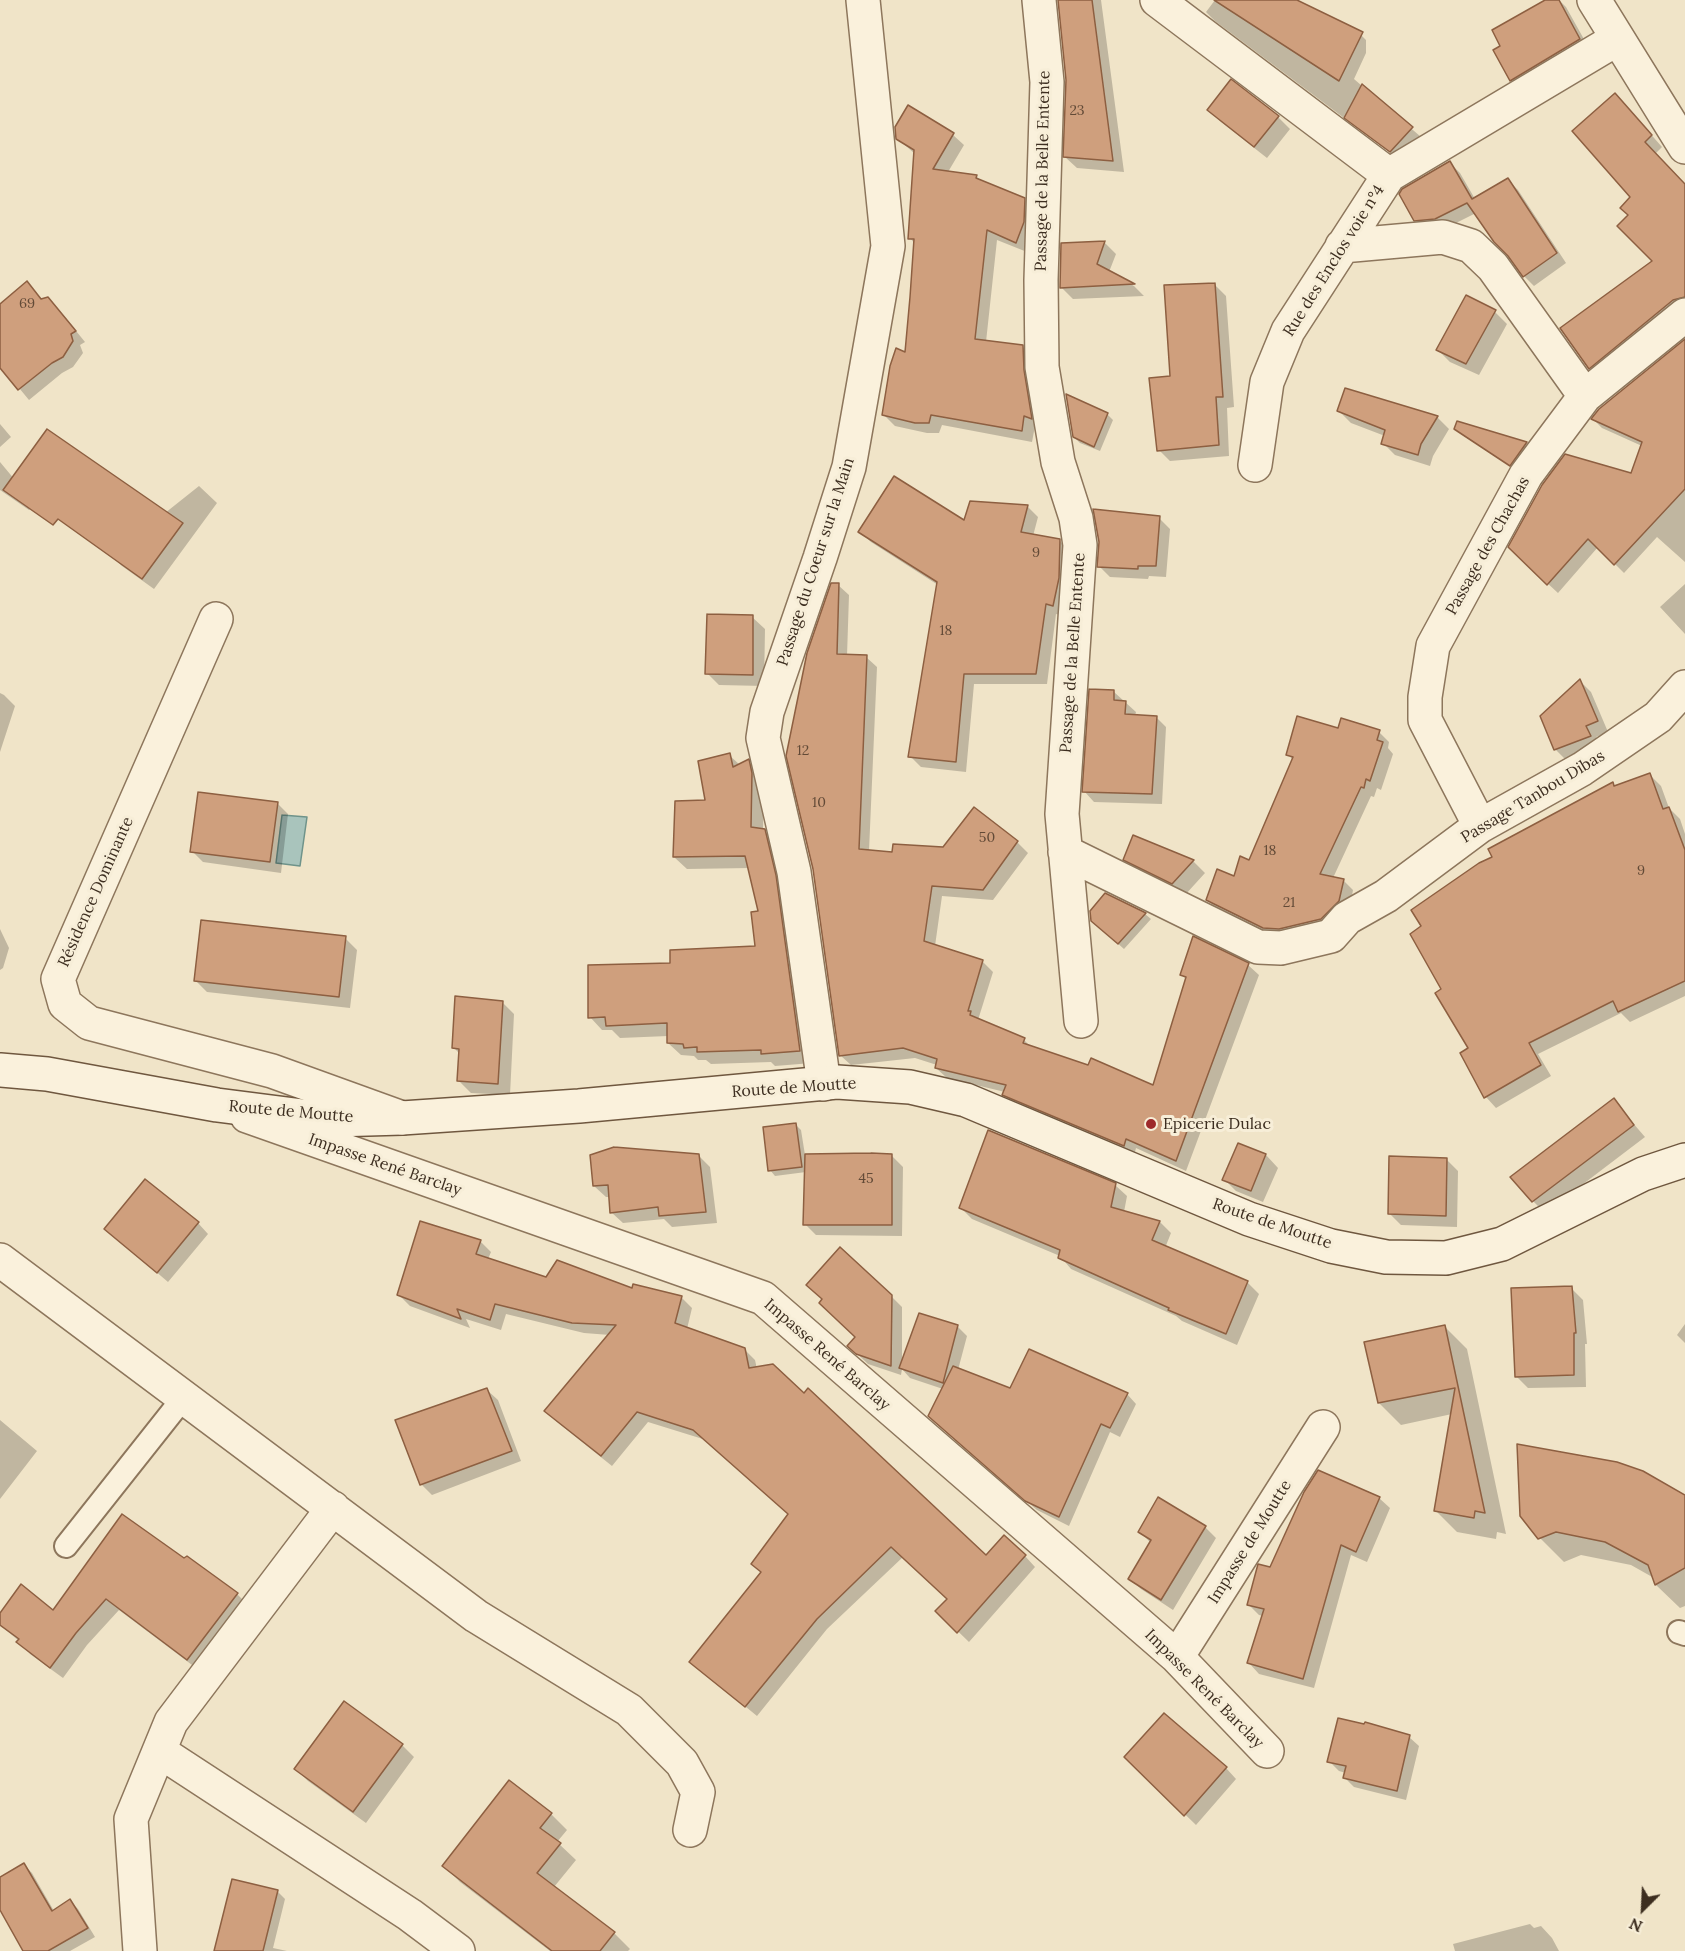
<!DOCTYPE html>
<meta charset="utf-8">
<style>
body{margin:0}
#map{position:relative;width:1685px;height:1951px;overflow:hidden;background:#f0e4c8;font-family:Lora,serif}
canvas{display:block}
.north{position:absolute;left:1613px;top:1879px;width:60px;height:60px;-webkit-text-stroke:4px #f7eed8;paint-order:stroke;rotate:204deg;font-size:16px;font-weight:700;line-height:24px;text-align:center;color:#3d2e20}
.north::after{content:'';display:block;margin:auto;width:21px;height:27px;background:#3d2e20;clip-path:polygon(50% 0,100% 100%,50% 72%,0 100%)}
</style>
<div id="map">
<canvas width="1685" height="1951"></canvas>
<div class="north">N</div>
</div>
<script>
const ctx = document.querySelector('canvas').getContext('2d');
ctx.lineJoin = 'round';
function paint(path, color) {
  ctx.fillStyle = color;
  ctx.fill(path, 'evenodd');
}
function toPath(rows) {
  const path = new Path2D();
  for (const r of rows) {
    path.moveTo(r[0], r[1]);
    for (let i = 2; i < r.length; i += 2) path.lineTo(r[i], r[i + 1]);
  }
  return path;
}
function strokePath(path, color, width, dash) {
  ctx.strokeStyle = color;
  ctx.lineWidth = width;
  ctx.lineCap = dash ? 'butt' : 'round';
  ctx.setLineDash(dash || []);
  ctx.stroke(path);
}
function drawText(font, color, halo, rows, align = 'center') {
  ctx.font = font + ' Lora,serif';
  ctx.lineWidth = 6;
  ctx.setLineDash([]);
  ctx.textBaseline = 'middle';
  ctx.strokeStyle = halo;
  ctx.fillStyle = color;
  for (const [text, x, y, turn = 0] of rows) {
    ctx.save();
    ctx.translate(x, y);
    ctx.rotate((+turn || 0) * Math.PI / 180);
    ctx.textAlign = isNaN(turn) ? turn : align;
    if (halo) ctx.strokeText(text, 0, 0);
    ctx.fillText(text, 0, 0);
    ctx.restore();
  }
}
const water = toPath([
 [282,815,307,817,300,866,276,863,282,815]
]);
const shadow = toPath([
 [1059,0,1101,0,1124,172,1077,168,1065,157,1067,80],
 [1215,0,1297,0,1357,31,1366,40,1366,53,1354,79,1421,137,1400,160,1215,21,1206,12],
 [1548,0,1559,0,1566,7,1590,50,1522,91,1511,80,1502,46],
 [1626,106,1662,147,1655,154,1685,185,1685,311,1601,379,1590,368,1654,261,1630,216,1632,197],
 [908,107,953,135,964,145,948,172,976,176,982,182,1024,199,1035,210,1027,252,997,240,986,342,1022,346,1033,357,1035,426,1032,442,942,425,939,433,927,433,895,426,884,415,907,354,915,244,910,238,915,154,897,138],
 [1209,110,1278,117,1290,129,1267,158,1221,122],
 [1450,163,1460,173,1475,199,1508,180,1518,190,1566,263,1534,286,1524,276,1476,213,1446,228,1426,230,1416,220],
 [1104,242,1116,254,1109,272,1134,286,1144,296,1073,299,1061,287],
 [27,283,43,300,48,299,59,310,85,342,80,345,83,353,73,367,62,373,29,400,0,365,0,306],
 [1214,284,1226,296,1234,407,1227,408,1229,456,1170,461,1159,450,1172,377],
 [1495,312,1507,324,1479,375,1450,362,1438,350],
 [1685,341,1685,562,1657,537,1624,573,1598,547,1558,593,1519,557,1632,475,1642,446,1602,428,1593,419],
 [1339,411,1437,417,1449,429,1433,456,1430,466,1395,455,1383,443,1385,436,1351,423],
 [1107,414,1113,420,1100,451,1080,443,1074,437],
 [1458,423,1526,444,1532,449,1516,470,1461,434,1455,428],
 [0,424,11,437,0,447],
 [0,462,35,504,29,510,0,490],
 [199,486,217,503,154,589,122,566,111,556],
 [1027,506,1038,517,1033,536,1059,540,1070,551,1063,616,1056,614,1047,684,974,684,966,772,921,767,910,756,938,585,871,542,860,532,965,522],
 [1159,518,1170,529,1166,577,1149,576,1148,579,1110,577,1099,566],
 [1685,584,1685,634,1660,607],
 [838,585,849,595,847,656,866,657,877,667,869,851,893,854,943,848,974,809,1017,842,1028,853,993,900,942,896,935,946,982,961,993,972,978,1020,1024,1040,1032,1048,1154,1087,1186,979,1182,975,1248,965,1259,975,1186,1171,1136,1148,1134,1156,1015,1105,1004,1095,1005,1092,947,1078,936,1068,937,1065,915,1058,851,1065,840,1055,814,869],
 [752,617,765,629,764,686,719,685,707,673],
 [1580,681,1591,692,1608,732,1596,737,1601,747,1566,760,1555,749],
 [1114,692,1136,712,1135,716,1156,717,1166,727,1162,804,1094,802,1084,791],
 [0,693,4,695,15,706,0,752],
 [1339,730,1379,732,1389,742,1388,748,1393,754,1381,790,1377,788,1374,797,1371,796,1333,878,1343,880,1353,890,1349,912,1331,929,1274,938,1218,910,1207,900,1249,862,1293,760,1288,754],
 [729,755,740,765,748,761,761,774,764,786,763,829,777,843,812,1063,775,1066,771,1062,711,1064,706,1060,698,1060,694,1056,681,1055,668,1043,668,1036,620,1038,612,1030,602,1030,590,1017,671,965,757,947,760,912,750,868,687,869,674,857,707,801],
 [1650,775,1661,786,1669,808,1680,819,1685,834,1685,996,1630,1022,1621,1013,1538,1054,1551,1076,1496,1108,1486,1097,1462,1054,1471,1049,1444,989,1613,784,1615,787],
 [277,803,288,814,281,873,203,862,192,851],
 [1134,837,1193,861,1205,873,1185,895,1137,872,1125,859],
 [1106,895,1145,914,1151,919,1124,949,1098,926],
 [0,929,9,948,3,968,0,970],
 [345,938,357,950,350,1008,207,992,195,980],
 [502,1002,514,1014,510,1095,471,1093,458,1080,460,1054,453,1047],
 [1613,1100,1645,1137,1545,1213,1533,1201],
 [796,1125,801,1130,805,1155,891,1155,903,1167,902,1236,816,1235,805,1224,806,1172,775,1176,770,1170],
 [1239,1144,1266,1155,1278,1168,1263,1202,1236,1191,1224,1179],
 [698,1155,710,1167,717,1223,672,1227,664,1219,623,1223,611,1212,610,1197,606,1197,594,1186],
 [1446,1159,1458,1171,1457,1227,1401,1225,1390,1214],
 [1115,1185,1127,1196,1124,1212,1160,1222,1171,1233,1165,1248,1247,1282,1259,1294,1237,1345,1182,1321,1176,1316,1071,1269,1060,1256,972,1219,960,1207],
 [198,1223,208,1234,168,1282,106,1229],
 [480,1241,491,1252,488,1259,547,1279,681,1297,692,1308,687,1329,744,1349,755,1360,757,1369,986,1557,1025,1556,1035,1567,969,1642,937,1611,948,1599,903,1557,827,1629,757,1716,691,1662,762,1573,752,1564,790,1514,706,1440,648,1422,612,1466,557,1422,546,1411,610,1335,584,1333,506,1314,501,1330,466,1319,470,1328,410,1306,399,1295],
 [1571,1288,1583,1300,1587,1344,1585,1344,1586,1387,1528,1388,1516,1376],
 [891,1296,902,1307,902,1364,957,1326,967,1336,958,1370,1011,1390,1127,1394,1136,1404,1120,1437,1110,1432,1069,1526,1037,1510,939,1425,943,1389,910,1378,902,1369,901,1375,868,1364,849,1346],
 [1685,1324,1685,1343,1677,1335],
 [1445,1327,1467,1349,1506,1534,1497,1532,1496,1539,1457,1532,1435,1510,1452,1414,1401,1425,1379,1403],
 [487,1390,498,1400,521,1461,432,1495,421,1484],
 [0,1420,37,1451,0,1499],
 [1642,1472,1685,1496,1685,1606,1680,1608,1656,1585,1654,1578,1631,1565,1581,1555,1564,1562,1540,1538],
 [1379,1498,1390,1508,1367,1562,1351,1555,1314,1688,1259,1674,1249,1663,1263,1616,1259,1615,1248,1604,1271,1569],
 [1159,1499,1205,1527,1216,1538,1173,1610,1141,1589,1130,1578,1151,1543,1140,1532],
 [122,1516,237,1594,249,1606,200,1671,119,1610,87,1645,63,1678,30,1654,19,1641,0,1625,0,1615,53,1612],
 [1409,1737,1419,1746,1406,1800,1354,1787,1345,1778,1346,1773,1339,1771,1329,1761],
 [402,1745,414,1757,366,1823,308,1781,296,1769],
 [1126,1757,1226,1768,1236,1779,1196,1825],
 [551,1814,567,1830,557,1842,576,1860,554,1887,614,1933,630,1949,628,1951,550,1951,460,1882,444,1866],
 [24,1865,32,1873,54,1911,70,1901,78,1909,95,1937,70,1951,25,1951,0,1907,0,1878],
 [277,1891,285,1899,273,1948,287,1951,216,1951],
 [1530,1924,1534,1928,1541,1926,1552,1938,1559,1951,1455,1951,1453,1944]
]);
const building = toPath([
 [1058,0,1092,0,1113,161,1063,157,1066,80,1058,0],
 [1214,0,1297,0,1363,32,1339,81,1214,0],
 [1545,0,1559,0,1580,39,1510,81,1493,50,1500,46,1492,30,1545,0],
 [1231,79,1279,116,1254,147,1207,110,1231,79],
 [1362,84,1413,127,1390,152,1344,118,1362,84],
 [1615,93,1652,135,1645,142,1685,184,1685,297,1673,300,1589,369,1560,328,1652,261,1617,226,1628,215,1620,208,1630,197,1572,131,1615,93],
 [908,105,954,133,933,169,977,175,976,178,1025,198,1024,222,1016,243,987,230,975,339,1023,345,1024,370,1032,419,1024,416,1022,431,931,415,929,423,915,423,882,415,890,366,896,348,905,352,910,297,914,239,908,239,914,150,896,139,895,127,908,105],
 [1450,161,1472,199,1508,178,1557,253,1523,277,1508,256,1494,242,1467,203,1435,219,1414,221,1399,194,1402,189,1450,161],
 [1105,241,1097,264,1135,284,1060,288,1061,243,1105,241],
 [27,281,41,299,48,297,76,331,71,334,73,341,63,357,52,363,18,390,0,368,0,304,27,281],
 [1215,283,1223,397,1216,397,1219,445,1157,451,1149,378,1170,376,1164,285,1215,283],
 [1466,295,1496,310,1466,364,1436,350,1466,295],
 [1685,339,1685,489,1614,565,1588,539,1547,585,1508,547,1542,485,1565,454,1631,473,1642,442,1591,419,1599,409,1685,339],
 [1345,388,1438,416,1421,444,1418,455,1381,444,1385,430,1337,411,1345,388],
 [1066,394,1108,413,1094,447,1073,437,1066,394],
 [1457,421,1527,442,1510,466,1454,429,1457,421],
 [47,429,183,523,142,579,58,519,53,525,3,490,47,429],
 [894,476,964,520,970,501,1028,505,1021,532,1060,539,1059,578,1053,606,1046,604,1036,674,964,674,956,762,908,757,937,582,858,532,894,476],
 [1093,509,1160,516,1156,566,1138,566,1138,569,1097,567,1099,542,1093,509],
 [831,583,839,583,837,654,867,655,859,849,892,852,893,844,943,847,974,807,1018,841,983,890,932,886,924,941,983,960,968,1011,971,1011,970,1015,1025,1038,1023,1043,1088,1065,1091,1058,1153,1085,1186,977,1180,975,1193,936,1249,963,1176,1161,1126,1139,1124,1146,1002,1095,1006,1085,935,1068,937,1059,903,1048,839,1056,813,869,786,756,807,653,831,583],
 [707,614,753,615,753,675,705,674,707,614],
 [1580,679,1598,721,1586,726,1591,736,1554,750,1540,716,1580,679],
 [1089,689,1114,690,1114,700,1126,701,1125,714,1157,716,1152,794,1082,792,1089,689],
 [1297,716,1338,728,1341,718,1380,730,1377,740,1383,742,1370,781,1366,779,1364,788,1361,787,1320,874,1344,879,1339,901,1321,919,1279,929,1263,928,1206,900,1217,869,1234,876,1240,856,1249,860,1293,757,1286,755,1297,716],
 [730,753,733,767,749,759,752,773,751,827,765,829,776,875,800,1051,761,1054,761,1050,697,1052,697,1047,684,1048,683,1044,667,1043,667,1023,606,1026,605,1017,588,1018,588,965,670,963,670,950,755,946,751,912,758,911,745,856,673,857,675,801,705,800,698,761,730,753],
 [1650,773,1663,809,1669,807,1685,850,1685,981,1618,1012,1613,1001,1529,1043,1541,1065,1484,1098,1460,1053,1468,1048,1435,993,1441,989,1410,934,1421,926,1411,910,1479,863,1492,857,1488,849,1613,782,1614,786,1650,773],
 [198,792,278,802,270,862,190,852,198,792],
 [1133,835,1194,860,1172,884,1123,860,1133,835],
 [1105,893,1146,913,1118,944,1091,921,1090,911,1105,893],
 [201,920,346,936,339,997,194,981,201,920],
 [455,996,503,1001,498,1084,457,1081,459,1049,452,1048,455,996],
 [1614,1098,1634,1125,1532,1202,1510,1177,1614,1098],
 [796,1123,802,1167,768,1171,763,1127,796,1123],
 [988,1130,1116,1183,1111,1207,1160,1221,1152,1240,1248,1281,1226,1334,1168,1310,1169,1308,1058,1258,1060,1250,959,1208,988,1130],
 [1238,1143,1266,1154,1251,1191,1222,1180,1238,1143],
 [614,1147,699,1154,706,1212,659,1216,658,1207,610,1213,608,1185,593,1186,590,1155,614,1147],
 [871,1153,892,1154,892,1225,803,1225,805,1154,871,1153],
 [1389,1156,1447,1158,1446,1216,1388,1214,1389,1156],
 [145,1179,199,1222,157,1273,104,1229,145,1179],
 [420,1221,481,1240,476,1254,546,1277,557,1260,632,1288,633,1284,682,1296,675,1323,745,1348,749,1368,773,1364,804,1393,808,1388,986,1555,1004,1535,1026,1555,957,1633,935,1611,947,1599,891,1547,817,1619,745,1707,689,1662,761,1572,751,1564,788,1514,693,1430,637,1412,601,1456,544,1411,616,1325,572,1323,495,1304,490,1320,457,1309,461,1319,397,1295,420,1221],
 [840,1247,892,1295,891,1366,856,1354,847,1346,855,1337,819,1303,822,1299,806,1285,840,1247],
 [1572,1286,1576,1333,1574,1333,1574,1375,1515,1377,1511,1288,1572,1286],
 [919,1313,958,1325,943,1383,899,1368,919,1313],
 [1445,1325,1485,1513,1475,1511,1474,1518,1434,1511,1455,1388,1378,1403,1364,1342,1445,1325],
 [1029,1349,1128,1393,1110,1428,1101,1424,1059,1517,1025,1501,928,1416,953,1366,1010,1388,1029,1349],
 [487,1388,512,1451,420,1485,395,1420,487,1388],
 [1517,1444,1617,1462,1643,1471,1685,1495,1685,1568,1655,1585,1648,1565,1605,1542,1556,1532,1538,1539,1520,1516,1517,1444],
 [1318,1470,1380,1497,1356,1552,1341,1545,1303,1679,1247,1663,1264,1609,1247,1605,1258,1564,1270,1567,1304,1492,1318,1470],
 [1158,1497,1206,1526,1161,1600,1128,1579,1151,1540,1138,1532,1158,1497],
 [122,1514,184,1558,187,1556,238,1593,187,1660,106,1599,76,1633,50,1668,16,1642,19,1639,0,1625,0,1613,21,1584,53,1610,122,1514],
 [344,1701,403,1744,353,1812,294,1769,344,1701],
 [1164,1713,1227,1767,1184,1816,1124,1757,1164,1713],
 [1338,1718,1364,1724,1365,1722,1410,1735,1397,1791,1343,1778,1346,1766,1327,1762,1338,1718],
 [509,1780,552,1813,540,1828,561,1843,537,1873,615,1932,600,1951,552,1951,442,1866,509,1780],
 [24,1863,52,1911,70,1899,88,1928,48,1951,23,1951,0,1910,0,1877,24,1863],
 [232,1879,278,1890,263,1951,214,1951,232,1879]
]);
const lane = toPath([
 [66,1546,184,1397],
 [1679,1632,1685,1634]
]);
const street = toPath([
 [1039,0,1047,82,1041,280,1042,367,1058,462,1076,518,1080,545,1062,814,1081,1021],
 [1157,0,1389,175],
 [1594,0,1685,147],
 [1342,246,1443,237,1471,246,1493,267,1585,396],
 [1255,465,1267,382,1288,331,1389,175,1617,39],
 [216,619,58,979,65,1004,89,1023,272,1071,402,1118],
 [1480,826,1425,720,1425,697,1433,646,1526,475,1585,396,1685,315],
 [1065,852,1258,947,1281,948,1331,936,1347,918,1386,896,1480,826,1582,769,1658,717,1685,687],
 [824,1084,794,872,763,738,767,712,820,558,849,467,888,246,863,0],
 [247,1116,763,1298,1177,1657,1267,1751],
 [0,1260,476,1616,629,1710,682,1763,698,1792,690,1830],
 [1177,1657,1323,1427],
 [159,1751,410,1915,458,1951],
 [140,1951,131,1819,171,1722,333,1508]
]);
const secondary = toPath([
 [0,1070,47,1074,217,1105,334,1120,402,1118,579,1106,837,1082,910,1087,966,1100,1249,1219,1331,1246,1386,1257,1446,1258,1502,1244,1643,1174,1685,1160]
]);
const markers = [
 [1151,1124,6,"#9e2a2b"]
];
const numberNames = [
 ["23",1077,111],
 ["69",27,304],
 ["9",1036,553],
 ["18",946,631],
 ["12",803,751],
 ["10",819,803],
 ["50",987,838],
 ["18",1270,851],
 ["9",1641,871],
 ["21",1289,903],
 ["45",866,1179]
];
const streetNames = [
 ["Passage de la Belle Entente",1043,171,-89],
 ["Rue des Enclos voie n°4",1334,261,-58],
 ["Passage des Chachas",1488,546,-61],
 ["Passage du Coeur sur la Main",816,562,-72],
 ["Passage de la Belle Entente",1073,653,-86],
 ["Passage Tanbou Dibas",1533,797,-31],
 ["Résidence Dominante",96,892,-66],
 ["Route de Moutte",794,1088,-4],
 ["Route de Moutte",291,1112,5],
 ["Impasse René Barclay",385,1165,19],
 ["Route de Moutte",1272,1224,19],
 ["Impasse René Barclay",827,1355,41],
 ["Impasse de Moutte",1250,1542,-58],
 ["Impasse René Barclay",1204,1689,45]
];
const poiNames = [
 ["Epicerie Dulac",1163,1124]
];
paint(water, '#a9c4bc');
strokePath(water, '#6f938a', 1.5);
paint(shadow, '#0003');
paint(building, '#cf9f7d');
strokePath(building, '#8d5f41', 1.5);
strokePath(lane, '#8d765c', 26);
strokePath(street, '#8d765c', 36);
strokePath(secondary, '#6f573f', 36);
strokePath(lane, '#faf1dc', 22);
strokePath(street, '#faf1dc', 33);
strokePath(secondary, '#faf1dc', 33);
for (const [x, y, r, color] of markers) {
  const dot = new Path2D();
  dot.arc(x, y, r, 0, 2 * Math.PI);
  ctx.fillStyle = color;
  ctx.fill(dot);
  strokePath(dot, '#f7eed8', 2);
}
drawText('14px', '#624a37', null, numberNames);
drawText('16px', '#3d2e20', '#f7eed8', streetNames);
drawText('16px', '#3d2e20', '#f7eed8', poiNames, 'left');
</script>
